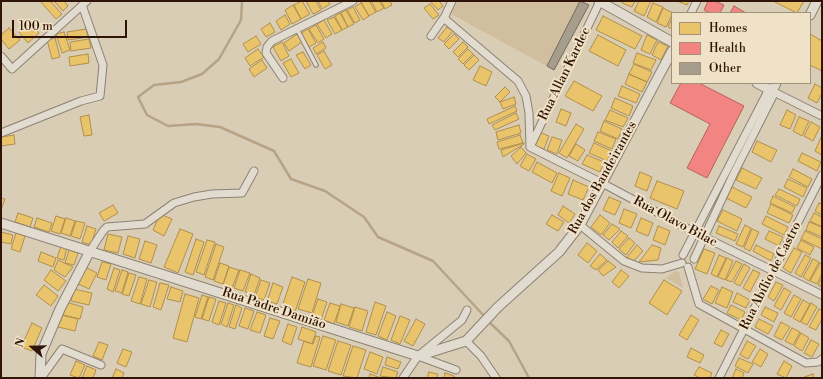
<!DOCTYPE html>
<meta charset="utf-8">
<style>
body{margin:0}
#map{position:relative;width:823px;height:379px;overflow:hidden;background:#d9cdb6;font-family:"Libre Bodoni",serif}
canvas{display:block}
.frame{position:absolute;inset:0;border:2px solid #2f1407;pointer-events:none}
.legend{position:absolute;left:671px;top:12px;width:140px;height:72px;box-sizing:border-box;background:#f0e2c6;border:1px solid #a3907a;margin:0;padding:5px 7px;list-style:none;font-size:12px;color:#2f1407}
.legend li{display:flex;align-items:center;gap:8px;height:20px}
.legend b{width:20px;border:1px solid #a3907a}
.north{position:absolute;left:12px;top:327px;width:40px;height:40px;-webkit-text-stroke:3px #f0e2c6;paint-order:stroke;rotate:290deg;font-size:11px;font-weight:700;line-height:16px;text-align:center;color:#2f1407}
.north::after{content:'';display:block;margin:auto;width:14px;height:18px;background:#2f1407;clip-path:polygon(50% 0,100% 100%,50% 72%,0 100%)}
.scale{position:absolute;left:12px;top:20px;width:115px;height:18px;box-sizing:border-box;border:2px solid #2f1407;border-top:0;padding-left:5px;font-size:12px;line-height:14px;white-space:nowrap;color:#2f1407;-webkit-text-stroke:3px #f0e2c6;paint-order:stroke}
</style>
<div id="map">
<canvas width="823" height="379"></canvas>
<div class="frame"></div>
<ul class="legend">
<li><b style="height:11px;background:#e9c46a"></b>Homes</li>
<li><b style="height:11px;background:#f28482"></b>Health</li>
<li><b style="height:11px;background:#a79d8d"></b>Other</li>
</ul>
<div class="north">N</div>
<div class="scale">100 m</div>
</div>
<script>
const ctx = document.querySelector('canvas').getContext('2d');
ctx.lineJoin = 'round';
function paint(path, color) {
  ctx.fillStyle = color;
  ctx.fill(path, 'evenodd');
}
function toPath(rows) {
  const path = new Path2D();
  for (const r of rows) {
    path.moveTo(r[0], r[1]);
    for (let i = 2; i < r.length; i += 2) path.lineTo(r[i], r[i + 1]);
  }
  return path;
}
function strokePath(path, color, width, dash) {
  ctx.strokeStyle = color;
  ctx.lineWidth = width;
  ctx.lineCap = dash ? 'butt' : 'round';
  ctx.setLineDash(dash || []);
  ctx.stroke(path);
}
function drawText(font, color, halo, rows, align = 'center') {
  ctx.font = font + ' "Libre Bodoni",serif';
  ctx.lineWidth = 4;
  ctx.setLineDash([]);
  ctx.textBaseline = 'middle';
  ctx.strokeStyle = halo;
  ctx.fillStyle = color;
  for (const [text, x, y, turn = 0] of rows) {
    ctx.save();
    ctx.translate(x, y);
    ctx.rotate((+turn || 0) * Math.PI / 180);
    ctx.textAlign = isNaN(turn) ? turn : align;
    if (halo) ctx.strokeText(text, 0, 0);
    ctx.fillText(text, 0, 0);
    ctx.restore();
  }
}
const green = toPath([
 [458,1,581,1,589,5,554,70,451,14],
 [675,271,679,272,683,288,666,278]
]);
const homes = toPath([
 [40,1,50,1,62,14,56,19,40,1],
 [54,1,64,1,68,6,63,11,54,1],
 [302,1,310,14,301,19,294,5,302,1],
 [306,1,316,1,321,10,313,14,306,1],
 [318,1,328,1,330,4,322,9,318,1],
 [363,1,369,1,376,12,369,16,361,2,363,1],
 [371,1,379,1,384,8,377,12,371,1],
 [381,1,390,1,392,5,385,9,381,1],
 [430,1,439,1,443,6,438,10,430,1],
 [623,1,635,1,632,7,622,3,623,1],
 [639,1,651,1,644,16,634,11,639,1],
 [677,1,689,1,687,5,677,1],
 [773,1,804,1,797,13,773,1],
 [361,3,369,16,363,20,355,7,361,3],
 [653,3,663,7,656,22,647,17,653,3],
 [430,4,439,15,433,19,424,8,430,4],
 [293,5,301,19,292,24,285,10,293,5],
 [353,7,360,20,355,23,347,10,353,7],
 [663,8,673,13,666,27,657,23,663,8],
 [346,10,354,24,348,27,341,13,346,10],
 [340,13,348,27,342,30,335,16,340,13],
 [285,15,290,24,281,30,276,21,285,15],
 [603,16,642,36,635,49,596,30,603,16],
 [334,17,342,30,335,34,327,20,334,17],
 [672,18,672,29,668,27,672,18],
 [324,20,332,34,326,38,317,24,324,20],
 [29,21,39,33,28,43,18,31,29,21],
 [270,23,275,32,266,37,261,29,270,23],
 [316,25,324,39,318,43,309,29,316,25],
 [447,27,453,31,444,42,438,38,447,27],
 [9,28,20,40,9,49,1,39,1,35,9,28],
 [86,29,88,37,68,40,67,32,86,29],
 [308,29,316,43,309,47,301,33,308,29],
 [64,32,70,50,62,53,56,34,64,32],
 [297,34,302,42,289,51,284,43,297,34],
 [454,34,459,39,449,49,444,44,454,34],
 [810,34,822,41,822,71,810,65,810,34],
 [598,35,626,50,618,66,589,51,598,35],
 [647,35,657,40,650,54,641,50,647,35],
 [256,36,261,44,248,52,243,44,256,36],
 [55,38,60,57,52,59,47,40,55,38],
 [89,39,91,48,71,51,70,42,89,39],
 [282,42,289,56,281,61,273,47,282,42],
 [323,42,326,48,316,54,313,48,323,42],
 [463,42,468,47,458,57,453,52,463,42],
 [658,42,668,46,661,60,652,55,658,42],
 [258,49,264,57,250,66,245,58,258,49],
 [468,49,473,54,463,64,458,59,468,49],
 [324,51,332,65,325,69,317,55,324,51],
 [303,52,311,65,305,69,296,55,303,52],
 [637,53,656,60,651,70,633,63,637,53],
 [88,54,89,63,70,66,69,57,88,54],
 [474,55,479,60,469,70,464,65,474,55],
 [291,59,299,73,291,77,283,63,291,59],
 [262,60,267,68,254,77,249,69,262,60],
 [634,64,652,72,647,82,629,74,634,64],
 [480,66,492,72,486,86,473,80,480,66],
 [629,74,647,82,642,92,625,84,629,74],
 [574,81,602,96,593,111,565,96,574,81],
 [815,84,822,88,822,93,817,103,808,98,815,84],
 [622,86,640,94,636,103,618,96,622,86],
 [505,87,510,92,500,102,495,97,505,87],
 [514,97,516,104,503,109,500,102,514,97],
 [615,98,633,106,629,116,611,108,615,98],
 [515,106,517,111,489,124,487,119,515,106],
 [561,109,571,113,566,126,556,122,561,109],
 [610,110,628,118,623,127,605,120,610,110],
 [787,110,796,115,790,129,780,125,787,110],
 [516,113,519,119,495,130,492,125,516,113],
 [89,115,92,135,84,136,80,117,89,115],
 [799,117,809,121,802,136,793,131,799,117],
 [604,121,622,129,618,139,600,131,604,121],
 [811,122,820,127,813,141,804,136,811,122],
 [576,124,584,129,567,158,559,153,576,124],
 [519,125,521,133,498,140,496,132,519,125],
 [539,132,549,136,544,149,534,146,539,132],
 [598,132,616,139,612,149,594,141,598,132],
 [14,135,15,144,1,146,1,137,14,135],
 [520,135,523,143,499,149,497,142,520,135],
 [822,135,822,155,815,151,822,135],
 [552,137,562,140,557,154,547,150,552,137],
 [757,141,777,150,771,162,752,152,757,141],
 [524,143,524,144,503,157,501,150,524,143],
 [594,143,612,151,607,161,589,153,594,143],
 [576,144,585,150,578,161,569,156,576,144],
 [521,147,526,153,517,164,511,156,521,147],
 [802,153,821,162,817,171,798,161,802,153],
 [527,154,536,159,529,171,520,166,527,154],
 [587,155,604,162,600,172,582,164,587,155],
 [537,162,557,173,552,183,532,172,537,162],
 [742,168,762,178,756,189,736,180,742,168],
 [793,169,812,179,808,187,789,177,793,169],
 [640,172,652,177,647,191,635,186,640,172],
 [559,173,570,178,562,196,551,191,559,173],
 [788,179,807,188,803,197,784,187,788,179],
 [573,180,589,187,583,200,568,194,573,180],
 [657,181,684,191,677,209,650,198,657,181],
 [732,187,752,197,746,208,726,198,732,187],
 [779,189,800,199,797,206,775,195,779,189],
 [773,196,795,207,792,213,770,203,773,196],
 [609,197,621,202,615,215,603,210,609,197],
 [1,198,5,199,1,210,1,198],
 [819,203,822,204,822,215,815,211,819,203],
 [771,204,793,215,789,223,767,213,771,204],
 [113,205,118,213,104,221,99,213,113,205],
 [563,206,575,214,569,223,558,215,563,206],
 [624,209,637,214,631,228,619,223,624,209],
 [723,210,742,219,737,231,717,221,723,210],
 [18,213,33,218,30,227,15,222,18,213],
 [814,213,822,217,822,227,810,221,814,213],
 [160,214,172,219,164,236,153,230,160,214],
 [552,215,564,222,558,231,546,224,552,215],
 [600,215,610,223,601,235,591,227,600,215],
 [56,216,65,219,60,234,51,231,56,216],
 [766,216,788,227,784,235,762,224,766,216],
 [37,218,52,223,49,232,34,227,37,218],
 [66,218,75,221,70,236,61,233,66,218],
 [641,218,653,223,648,236,636,231,641,218],
 [76,221,85,223,80,239,71,236,76,221],
 [809,222,822,227,822,237,806,230,809,222],
 [612,224,620,229,609,240,603,235,612,224],
 [745,225,751,228,743,247,736,244,745,225],
 [87,226,96,229,91,245,82,242,87,226],
 [658,226,670,231,665,245,653,240,658,226],
 [719,226,738,234,735,241,716,233,719,226],
 [180,229,193,234,178,273,164,267,180,229],
 [752,229,759,232,750,251,744,248,752,229],
 [621,231,628,236,618,248,612,242,621,231],
 [769,231,783,237,779,246,765,239,769,231],
 [805,231,822,239,822,249,801,239,805,231],
 [1,232,13,235,11,244,1,242,1,232],
 [16,233,25,236,20,252,11,249,16,233],
 [108,234,122,237,118,253,104,250,108,234],
 [128,236,140,239,135,258,123,254,128,236],
 [629,238,635,243,626,255,619,249,629,238],
 [196,239,204,242,193,275,185,272,196,239],
 [207,240,215,242,204,275,196,272,207,240],
 [801,240,814,247,810,255,797,248,801,240],
 [145,241,157,245,151,263,139,259,145,241],
 [587,243,597,251,588,263,578,255,587,243],
 [216,244,224,247,213,280,205,277,216,244],
 [637,245,643,251,633,262,627,257,637,245],
 [652,245,661,248,658,260,639,262,652,245],
 [756,245,774,254,771,261,753,251,756,245],
 [61,246,67,247,64,260,57,258,61,246],
 [794,248,802,252,791,273,783,268,794,248],
 [704,249,715,253,707,274,695,269,704,249],
 [69,250,78,253,74,265,65,263,69,250],
 [41,252,56,258,53,267,38,261,41,252],
 [600,254,607,260,596,270,590,266,600,254],
 [719,255,726,258,717,277,711,274,719,255],
 [805,255,811,258,801,277,795,273,805,255],
 [727,258,733,261,725,280,718,277,727,258],
 [813,259,819,262,809,281,803,277,813,259],
 [58,260,73,267,65,277,54,270,58,260],
 [608,261,616,267,603,276,598,270,608,261],
 [736,261,742,264,732,282,726,280,736,261],
 [102,262,111,264,106,280,97,277,102,262],
 [220,263,229,266,223,284,214,281,220,263],
 [820,263,822,264,822,274,817,284,810,281,820,263],
 [744,264,750,268,740,286,734,283,744,264],
 [85,267,97,273,89,289,78,284,85,267],
 [229,267,239,270,232,288,223,285,229,267],
 [114,268,120,270,113,292,107,289,114,268],
 [51,270,66,281,58,291,44,280,51,270],
 [122,270,128,272,122,293,115,291,122,270],
 [240,270,250,273,243,291,234,288,240,270],
 [621,270,629,276,619,288,612,282,621,270],
 [753,270,760,273,750,292,743,288,753,270],
 [129,273,136,275,129,296,122,294,129,273],
 [251,274,260,278,254,295,245,292,251,274],
 [139,277,147,279,140,304,131,301,139,277],
 [292,277,305,282,295,312,282,307,292,277],
 [822,278,822,287,818,285,822,278],
 [308,279,321,283,312,313,298,309,308,279],
 [149,280,157,282,150,307,141,304,149,280],
 [261,280,270,283,264,300,255,297,261,280],
 [664,280,682,291,667,315,649,303,664,280],
 [776,282,783,285,774,301,768,297,776,282],
 [160,283,169,285,161,310,153,307,160,283],
 [273,283,283,287,277,304,267,301,273,283],
 [44,285,58,296,51,306,36,295,44,285],
 [711,286,719,290,712,304,703,299,711,286],
 [171,287,183,291,180,302,167,299,171,287],
 [722,287,733,292,727,308,715,303,722,287],
 [784,288,791,292,781,310,774,306,784,288],
 [74,289,92,293,89,305,71,301,74,289],
 [737,293,750,300,746,308,733,302,737,293],
 [185,294,199,298,187,342,173,338,185,294],
 [202,295,208,297,201,319,195,317,202,295],
 [794,295,801,299,791,317,784,313,794,295],
 [209,297,216,299,209,321,202,319,209,297],
 [318,299,327,302,321,320,312,316,318,299],
 [803,300,810,304,800,322,793,318,803,300],
 [219,301,226,303,219,325,212,322,219,301],
 [66,302,83,307,80,319,63,315,66,302],
 [375,302,386,306,376,335,366,332,375,302],
 [228,303,234,305,227,327,221,324,228,303],
 [330,303,340,306,334,324,324,320,330,303],
 [811,303,817,307,807,325,801,322,811,303],
 [341,304,354,308,348,326,336,322,341,304],
 [236,305,242,308,235,329,229,327,236,305],
 [731,305,745,312,741,320,727,313,731,305],
 [355,307,368,311,362,331,349,327,355,307],
 [765,307,778,313,774,322,761,315,765,307],
 [245,308,254,311,248,329,239,326,245,308],
 [819,309,822,310,822,319,816,330,809,327,819,309],
 [257,312,266,315,260,333,250,330,257,312],
 [387,312,396,316,387,340,378,336,387,312],
 [61,315,78,319,75,331,58,327,61,315],
 [691,315,699,320,687,340,679,335,691,315],
 [400,316,410,320,400,344,391,340,400,316],
 [270,318,280,321,273,339,264,336,270,318],
 [416,319,425,324,413,346,404,341,416,319],
 [759,319,773,326,768,334,755,327,759,319],
 [781,322,790,327,782,340,774,336,781,322],
 [32,323,42,328,32,351,21,347,32,323],
 [288,324,297,327,291,345,282,341,288,324],
 [302,327,316,332,312,344,298,339,302,327],
 [792,328,800,332,793,345,785,341,792,328],
 [721,330,729,334,722,347,714,343,721,330],
 [801,333,809,338,802,351,794,346,801,333],
 [316,336,320,337,311,367,297,363,304,341,313,344,316,336],
 [323,336,336,340,326,370,313,366,323,336],
 [811,340,819,344,812,357,804,353,811,340],
 [338,341,351,345,341,375,328,371,338,341],
 [747,341,756,346,748,359,740,355,747,341],
 [99,342,108,345,102,360,93,356,99,342],
 [353,346,366,350,357,378,343,376,353,346],
 [691,348,704,355,700,363,687,357,691,348],
 [123,349,132,352,126,367,117,363,123,349],
 [760,349,768,354,761,367,752,362,760,349],
 [370,352,383,357,377,374,364,369,370,352],
 [387,357,401,362,398,369,385,365,387,357],
 [739,358,753,364,748,373,735,366,739,358],
 [76,361,85,365,79,378,70,375,76,361],
 [784,361,792,366,786,378,777,374,784,361],
 [87,366,96,370,93,378,82,378,87,366],
 [383,367,398,372,396,378,380,376,383,367],
 [699,367,712,373,710,378,700,378,694,375,699,367],
 [116,369,124,373,122,378,112,378,116,369],
 [736,369,744,373,742,378,732,378,736,369],
 [429,372,438,374,437,378,427,378,429,372],
 [445,373,454,376,454,378,444,378,445,373],
 [370,374,381,378,369,378,370,374],
 [813,374,814,378,804,378,804,377,813,374]
]);
const health = toPath([
 [708,1,715,1,724,5,720,13,710,13,704,10,708,1],
 [734,6,746,13,730,13,734,6],
 [681,83,699,83,744,106,707,178,687,168,710,124,670,103,681,83]
]);
const stream = toPath([
 [242,1,241,20,219,59,202,74,181,82,154,85,138,97,147,115,168,126,196,124,220,127,274,151,291,179,325,191,364,217,378,237,433,261,485,317],
 [488,321,509,341,529,378]
]);
const building = toPath([
 [580,1,589,5,554,70,547,66,580,1]
]);
const service = toPath([
 [297,29,316,65]
]);
const minor = toPath([
 [452,1,445,16,446,20,518,81,526,96,529,113,530,147],
 [691,13,697,1],
 [431,36,445,16],
 [1,56,12,69,87,1],
 [283,78,266,53,267,47,272,41,353,1],
 [772,91,822,116],
 [1,133,81,101,100,96,103,65,82,5],
 [531,145,600,1],
 [530,147,602,183,694,232,822,295],
 [580,225,624,261,642,268,662,269,682,263],
 [90,251,103,231,107,227,145,224,174,203,194,197,212,194,242,193,254,171],
 [683,255,769,89],
 [694,259,734,173,775,92],
 [688,267,699,304,806,363,818,362,822,359],
 [466,341,481,356,496,378],
 [418,356,456,370],
 [41,378,62,349,101,365],
 [403,378,418,356,462,320,467,310],
 [719,378,822,175]
]);
const tertiary = toPath([
 [599,1,672,42],
 [810,15,817,1],
 [757,83,772,91,776,83],
 [1,223,418,356,466,341,498,307,559,252,580,225,672,51],
 [40,378,41,354,60,309,90,251]
]);
const streetNames = [
 ["Rua Allan Kardec",565,74,-64],
 ["Rua dos Bandeirantes",603,178,-61],
 ["Rua Olavo Bilac",675,222,28],
 ["Rua Abílio de Castro",771,276,-63],
 ["Rua Padre Damião",274,309,18]
];
paint(green, '#d0be9f');
paint(homes, '#e9c46a');
strokePath(homes, '#b18f4c', 1);
paint(health, '#f28482');
strokePath(health, '#b8625d', 1);
strokePath(stream, '#b7a386', 2.5);
paint(building, '#a79d8d');
strokePath(building, '#746a5d', 1);
strokePath(service, '#8d8274', 5.5);
strokePath(minor, '#8d8274', 9);
strokePath(tertiary, '#8d8274', 11);
strokePath(service, '#e1dbd0', 3.5);
strokePath(minor, '#e1dbd0', 7);
strokePath(tertiary, '#e1dbd0', 9);
drawText('13px', '#2f1407', '#f0e2c6', streetNames);
</script>
